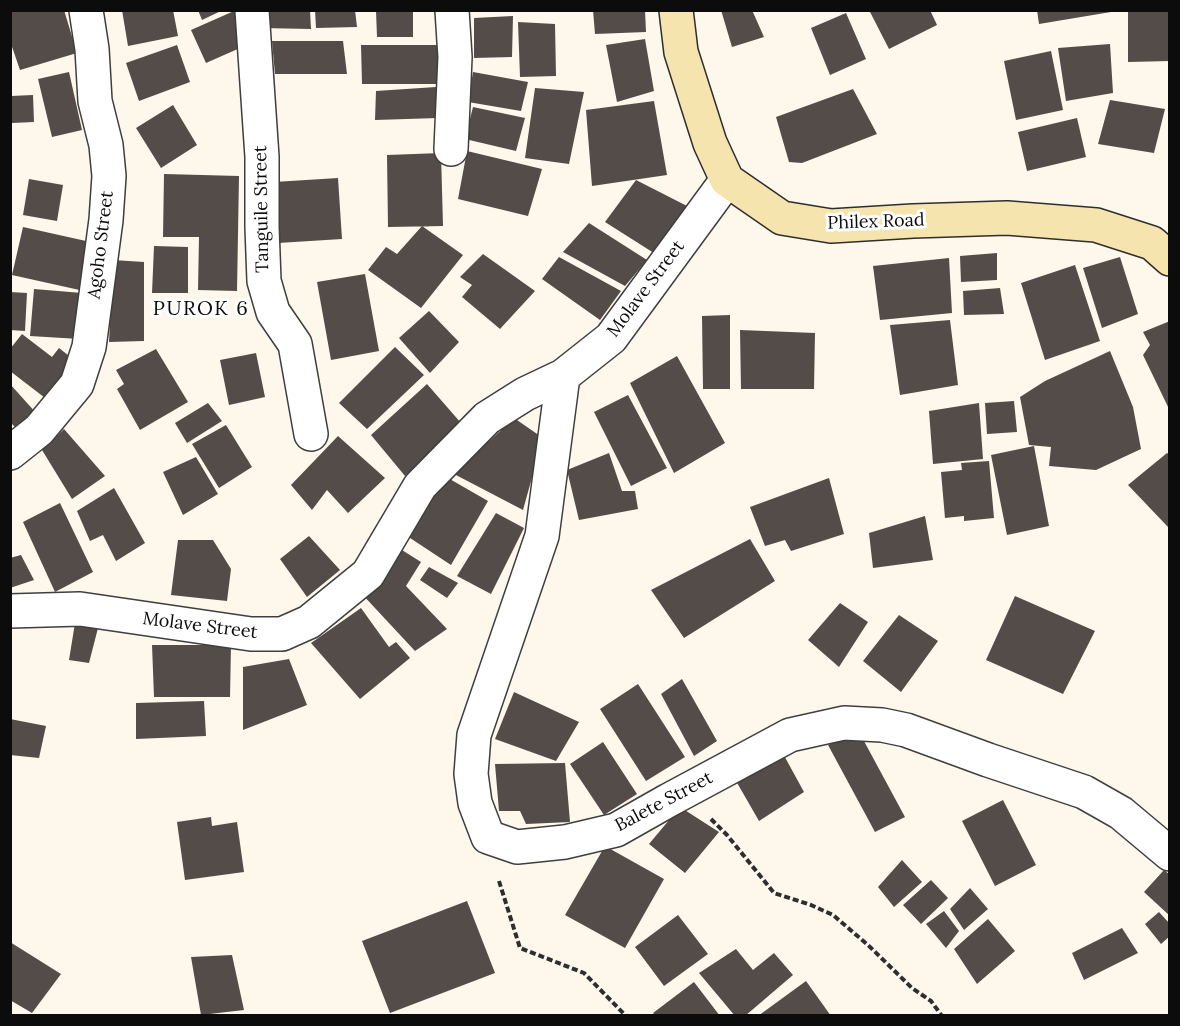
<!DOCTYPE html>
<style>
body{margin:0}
#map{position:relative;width:1180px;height:1026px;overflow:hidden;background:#fdf7ec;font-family:Lora,serif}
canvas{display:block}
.frame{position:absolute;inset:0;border:12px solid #0c0c0c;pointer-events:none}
</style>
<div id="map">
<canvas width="1180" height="1026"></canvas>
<div class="frame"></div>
</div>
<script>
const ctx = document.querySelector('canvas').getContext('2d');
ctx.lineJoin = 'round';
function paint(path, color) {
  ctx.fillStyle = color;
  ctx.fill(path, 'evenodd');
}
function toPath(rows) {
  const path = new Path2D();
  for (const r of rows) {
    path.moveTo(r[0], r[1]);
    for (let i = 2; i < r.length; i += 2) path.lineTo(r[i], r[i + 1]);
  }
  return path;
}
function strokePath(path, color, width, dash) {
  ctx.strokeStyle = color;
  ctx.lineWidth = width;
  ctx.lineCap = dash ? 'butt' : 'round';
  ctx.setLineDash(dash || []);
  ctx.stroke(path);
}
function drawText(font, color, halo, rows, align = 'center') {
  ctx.font = font + ' Lora,serif';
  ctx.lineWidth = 6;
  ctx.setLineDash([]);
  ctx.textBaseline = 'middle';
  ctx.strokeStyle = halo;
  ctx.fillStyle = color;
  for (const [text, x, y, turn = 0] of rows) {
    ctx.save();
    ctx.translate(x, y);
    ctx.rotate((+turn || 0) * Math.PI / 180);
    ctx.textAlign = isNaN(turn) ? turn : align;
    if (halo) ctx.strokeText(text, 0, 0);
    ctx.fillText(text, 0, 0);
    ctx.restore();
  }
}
const building = toPath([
 [10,10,64,10,77,53,20,70,10,41],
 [122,10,173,10,178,36,128,46],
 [198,10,223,10,202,20],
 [261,10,310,10,311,29,261,28],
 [315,10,355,10,357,27,316,28],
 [413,10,413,37,377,37,376,11],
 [593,10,645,10,646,32,595,34],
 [721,10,752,10,764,37,732,47],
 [869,10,930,10,937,25,889,49],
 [1037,10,1111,10,1111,12,1039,24],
 [1128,10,1170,10,1170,61,1128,62],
 [234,11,249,44,206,63,191,30],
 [846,13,866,59,830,75,811,28],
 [513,16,512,57,474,58,474,18],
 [518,22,555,24,556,76,520,77],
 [645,39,654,91,617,102,606,45],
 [272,41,343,41,347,74,275,74],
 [1110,44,1113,93,1066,101,1058,48],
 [177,45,190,82,139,101,126,63],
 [361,45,440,45,443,84,362,84],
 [1051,51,1063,110,1016,120,1004,61],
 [69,72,82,130,52,137,38,79],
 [473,72,528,82,521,111,468,102],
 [436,87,438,118,375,120,376,91],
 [535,88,584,92,569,164,525,158],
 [853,89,877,134,802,163,789,162,776,117],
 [33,95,34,122,12,123,11,96],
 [1110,100,1165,109,1154,153,1098,144],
 [654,101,667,175,592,186,586,110],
 [173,105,197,145,161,168,136,128],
 [473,107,525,118,516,151,465,139],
 [1077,118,1086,157,1027,171,1018,132],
 [467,151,542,169,528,216,458,199],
 [441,153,443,226,388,227,387,155],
 [164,174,239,176,237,291,198,290,199,237,163,237],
 [338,178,342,239,278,243,274,182],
 [29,179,63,185,57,221,23,215],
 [636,180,689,207,657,255,605,222],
 [589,223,647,260,625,286,563,252],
 [422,226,463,255,421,308,368,270,386,247,397,254],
 [23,227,95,243,84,291,12,275],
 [154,246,188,247,188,293,152,293],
 [997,253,997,280,961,282,960,256],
 [483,254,535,291,500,329,462,297,472,285,460,277],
 [559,257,621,291,600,320,542,279],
 [1120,257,1138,314,1102,328,1083,268],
 [949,258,952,313,880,320,873,266],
 [113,260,144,262,144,341,109,342],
 [1075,265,1100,341,1045,360,1021,283],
 [365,274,379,351,331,360,317,282],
 [1000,288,1004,314,964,315,963,291],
 [34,289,82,293,79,339,30,336],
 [10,292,27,293,25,331,10,330],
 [429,311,459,342,430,373,399,338],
 [730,315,730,389,703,389,702,316],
 [950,320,958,385,900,395,890,325],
 [1170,321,1170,411,1143,355,1150,345,1143,332],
 [740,330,815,333,814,389,741,389],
 [22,334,52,357,59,348,78,363,49,401,10,371,10,349],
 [395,347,424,375,367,429,339,403],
 [156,349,188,402,140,430,117,389,124,384,116,370],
 [1110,351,1133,407,1141,449,1096,470,1049,466,1051,447,1029,445,1020,397,1045,381],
 [256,353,265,397,229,405,220,360],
 [677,356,725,443,674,473,630,383],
 [10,384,37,414,18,430,10,422],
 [427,384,461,423,405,476,371,435],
 [628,395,667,468,631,486,594,412],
 [1014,401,1017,432,987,434,985,403],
 [208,403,222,421,187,443,175,423],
 [979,403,983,459,933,464,929,411],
 [514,418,543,438,523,510,454,474],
 [226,425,252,467,219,488,192,444],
 [64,429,105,476,72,499,42,450],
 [338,436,385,478,348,513,327,490,312,510,291,485],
 [1034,446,1049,526,1007,535,991,455],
 [609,453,622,491,635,491,638,509,579,520,567,470],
 [1167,453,1170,455,1170,526,1168,527,1128,485],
 [196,457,218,494,183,515,163,472],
 [989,461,994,518,964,521,964,516,945,518,941,472,962,470,961,463],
 [448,478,488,501,451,565,404,534],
 [829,478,844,534,791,551,785,540,765,546,750,507],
 [114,488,145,543,116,561,103,535,90,541,77,511],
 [60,503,93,572,55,592,23,522],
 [496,513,524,528,491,594,457,576],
 [925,516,933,560,873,568,869,533],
 [309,536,340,570,307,597,280,559],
 [750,539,775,581,684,638,651,590],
 [178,540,213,540,231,569,227,601,171,595],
 [394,545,421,562,406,586,447,629,415,651,361,593],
 [21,555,34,580,10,588,10,558],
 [429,567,458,583,447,598,420,580],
 [1015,596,1095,631,1063,694,986,660],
 [840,603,868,622,839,667,808,640],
 [361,608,389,647,396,642,410,658,360,699,311,643],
 [899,615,938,641,901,692,863,661],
 [75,623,98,628,89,663,69,660],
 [152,645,231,645,230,697,154,697],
 [289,659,307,705,243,730,243,667],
 [682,679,717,741,694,756,661,694],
 [638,684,685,757,646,781,600,709],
 [514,692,579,722,556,761,495,739],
 [204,701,206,736,136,739,136,703],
 [10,719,46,726,39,758,10,755],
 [858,730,905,817,875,832,828,745],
 [603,742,637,794,604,815,570,764],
 [781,750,804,792,759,821,732,774],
 [565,763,570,822,526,824,520,811,499,811,495,764],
 [1003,800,1036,865,995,886,962,821],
 [680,807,719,832,685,873,649,844],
 [211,817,212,826,237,822,244,872,185,880,177,822],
 [605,846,664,879,625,948,565,915],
 [902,860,922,882,894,907,878,887],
 [1164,870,1170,875,1170,916,1144,892],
 [931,880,948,898,921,924,903,905],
 [970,888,988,909,964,930,950,909],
 [467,901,495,973,390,1013,362,941],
 [944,911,959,931,946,948,926,924],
 [1159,912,1170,924,1170,936,1161,944,1145,924],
 [678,915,708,954,664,986,635,947],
 [988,919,1015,951,977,984,954,949],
 [1122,928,1138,953,1084,980,1072,953],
 [10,942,61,974,32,1013,10,1000],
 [736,949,753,970,774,953,793,975,745,1016,735,1016,699,973],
 [232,955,244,1010,201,1015,191,957],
 [806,981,831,1016,758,1016],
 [694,982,720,1016,655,1016,653,1013]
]);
const path = toPath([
 [711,819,727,835,774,893,811,905,833,915,868,945,912,988,931,1001,942,1016],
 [499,881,520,948,584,973,626,1016]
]);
const street = toPath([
 [252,10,262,157,262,227,264,281,273,312,295,344,311,434],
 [451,149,455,57,452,10],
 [563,376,542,536,474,735,471,774,475,803,488,837,517,847,565,842,616,830,669,800,790,735,844,723,882,725,906,730,988,760,1084,792,1121,813,1170,854],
 [10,453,39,430,77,384,89,347,106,220,109,176,106,145,95,101,92,49,86,10],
 [10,611,80,609,251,634,282,634,309,622,368,574,420,486,487,418,525,394,563,376,611,338,727,180]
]);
const secondary = toPath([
 [676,10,681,52,710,143,727,180,782,218,831,226,913,221,1007,218,1096,225,1152,243,1170,259]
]);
const streetNames = [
 ["Tanguile Street",262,209,-91],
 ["Philex Road",876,222,-2],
 ["Agoho Street",101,245,-83],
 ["Molave Street",646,289,-53],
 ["Molave Street",200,626,7],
 ["Balete Street",664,802,-28]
];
const neighbourhoodNames = [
 ["PUROK 6",201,309]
];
paint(building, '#534c49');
strokePath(street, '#3f3f3f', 36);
strokePath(secondary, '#2e2e2e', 36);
strokePath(path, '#2e2e2e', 4, [6, 3]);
strokePath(street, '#fff', 33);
strokePath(secondary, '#f6e4ae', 33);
drawText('18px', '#0c0c0c', '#fff', streetNames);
ctx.letterSpacing = '1.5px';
drawText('20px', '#0c0c0c', '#fff', neighbourhoodNames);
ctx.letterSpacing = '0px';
</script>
